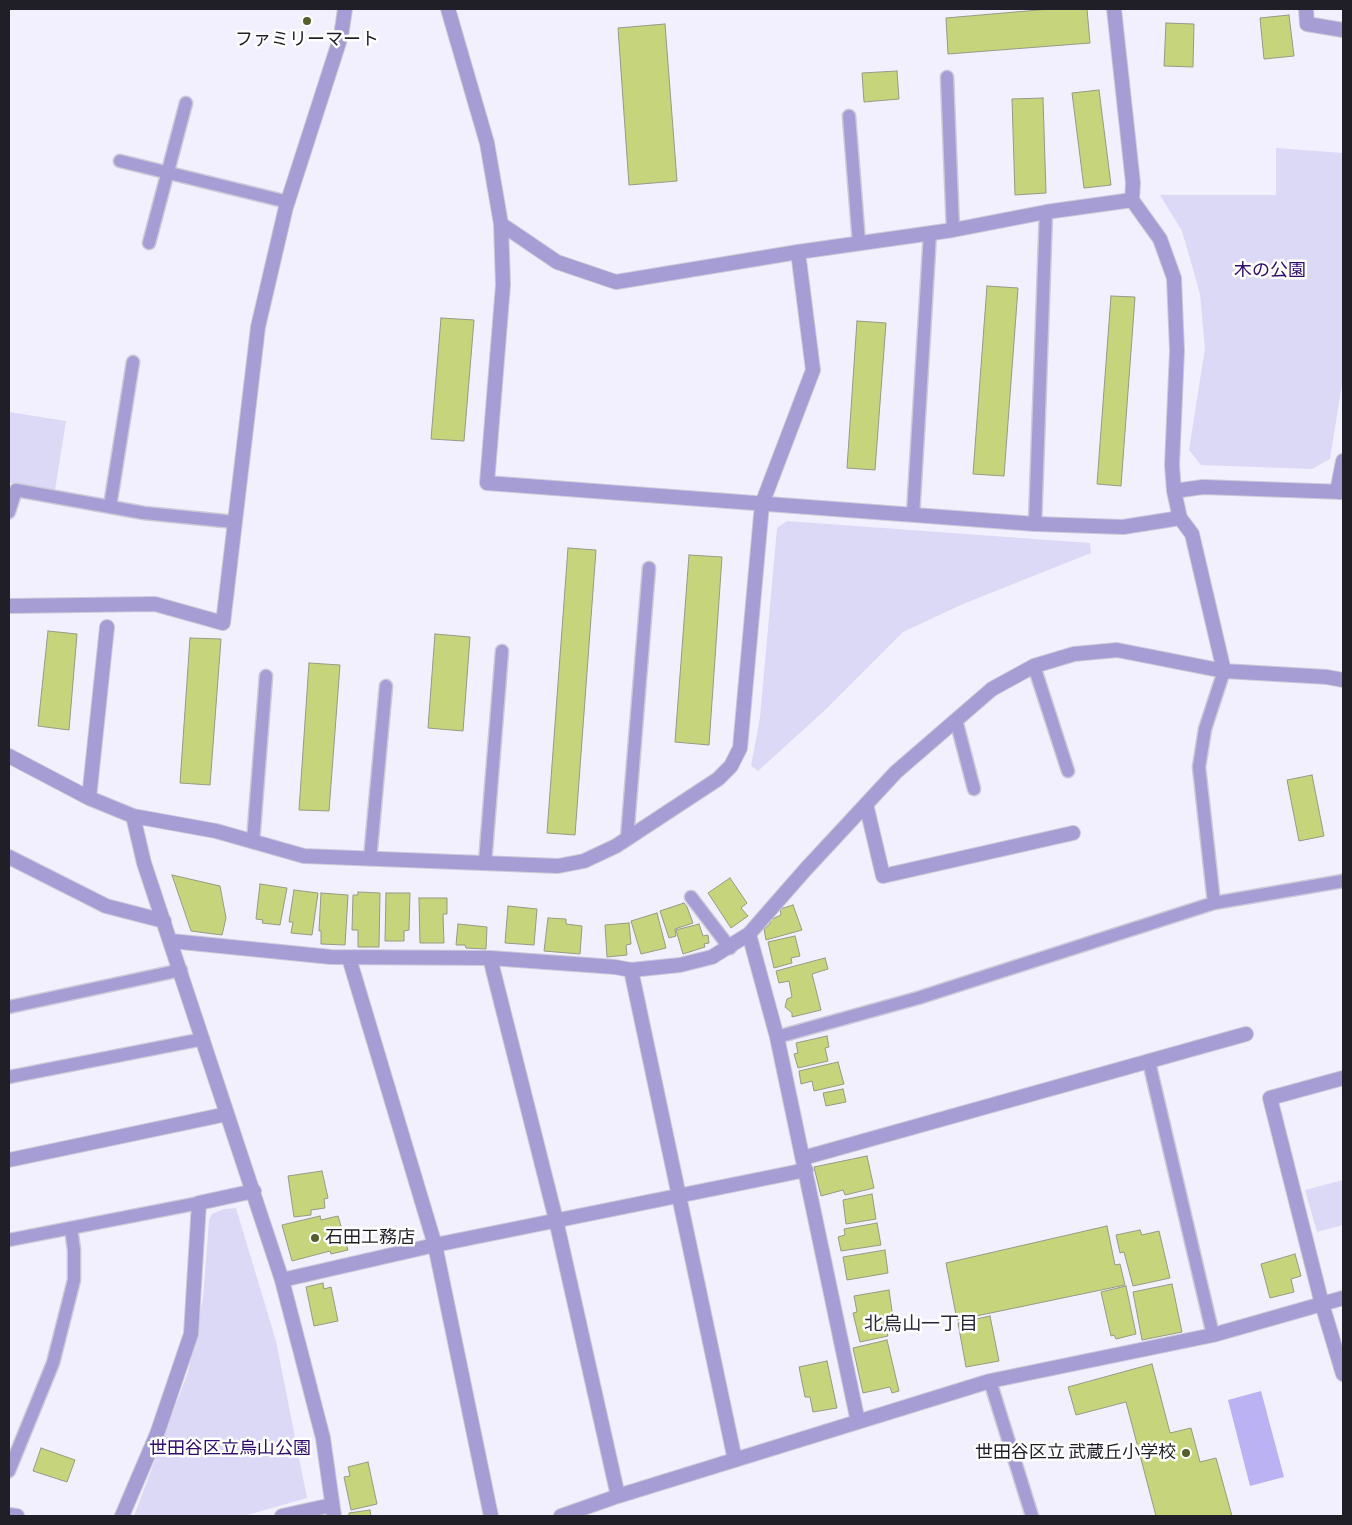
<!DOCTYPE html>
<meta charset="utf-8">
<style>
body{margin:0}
#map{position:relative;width:1352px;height:1525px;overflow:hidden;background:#f2f0ff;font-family:"Alegreya Sans",sans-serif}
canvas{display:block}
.frame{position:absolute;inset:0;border:10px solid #201f28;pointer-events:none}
</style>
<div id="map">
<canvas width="1352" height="1525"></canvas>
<div class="frame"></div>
</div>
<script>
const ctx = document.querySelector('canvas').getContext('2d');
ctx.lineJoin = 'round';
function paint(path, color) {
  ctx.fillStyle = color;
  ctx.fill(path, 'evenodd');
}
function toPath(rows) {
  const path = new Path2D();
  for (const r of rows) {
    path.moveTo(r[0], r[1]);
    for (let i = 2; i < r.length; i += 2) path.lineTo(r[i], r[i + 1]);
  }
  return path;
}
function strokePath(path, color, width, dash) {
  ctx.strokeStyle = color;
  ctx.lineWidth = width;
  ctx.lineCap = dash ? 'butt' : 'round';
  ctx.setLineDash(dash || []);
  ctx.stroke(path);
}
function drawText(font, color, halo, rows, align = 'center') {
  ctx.font = font + ' "Alegreya Sans","Noto Sans JP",sans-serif';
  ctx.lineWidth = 5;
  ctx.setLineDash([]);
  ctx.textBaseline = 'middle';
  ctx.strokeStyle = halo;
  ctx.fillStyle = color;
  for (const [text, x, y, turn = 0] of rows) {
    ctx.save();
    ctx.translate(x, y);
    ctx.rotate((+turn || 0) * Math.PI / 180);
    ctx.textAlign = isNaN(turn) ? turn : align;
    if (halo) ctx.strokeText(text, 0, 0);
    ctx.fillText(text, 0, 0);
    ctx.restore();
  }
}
const green = toPath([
 [1276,148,1343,153,1343,378,1330,459,1312,469,1201,465,1189,450,1205,348,1200,294,1182,231,1160,195,1276,195],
 [9,412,66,421,55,490,9,483],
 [787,521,1090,543,1091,553,963,604,903,632,823,712,758,771,751,766,760,717,777,528],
 [1343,1180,1343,1225,1317,1232,1305,1190],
 [236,1208,276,1341,307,1498,244,1516,134,1516,188,1372,203,1298,209,1220,212,1214,224,1209]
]);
const water = toPath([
 [1261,1391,1284,1477,1250,1486,1228,1400]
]);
const building = toPath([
 [1050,9,1087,9,1090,43,948,54,946,18,1050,9],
 [1289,15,1294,56,1264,59,1260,18,1289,15],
 [1166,23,1194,24,1193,67,1164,66,1166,23],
 [665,24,677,181,629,185,618,28,665,24],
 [897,71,899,99,864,102,862,73,897,71],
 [1099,90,1111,185,1084,188,1072,93,1099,90],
 [1043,98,1046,193,1015,195,1012,99,1043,98],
 [987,286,1018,288,1004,476,973,474,987,286],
 [1111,296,1135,297,1121,486,1097,484,1111,296],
 [441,318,474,320,464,441,431,439,441,318],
 [857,321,886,323,875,470,847,468,857,321],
 [568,548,596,550,575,835,547,833,568,548],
 [689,555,722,557,709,745,675,742,689,555],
 [48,631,77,634,69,730,38,726,48,631],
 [435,634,470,637,463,731,428,728,435,634],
 [190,638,221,639,210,785,180,783,190,638],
 [309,663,340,665,329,811,299,810,309,663],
 [1312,775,1324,836,1299,841,1287,780,1312,775],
 [172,875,220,886,226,918,222,935,191,931,172,875],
 [730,878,747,903,741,908,748,916,731,928,708,893,730,878],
 [260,884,287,888,280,925,262,923,263,920,256,919,260,884],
 [294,890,318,893,312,935,291,933,293,922,289,922,294,890],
 [358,892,380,893,379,947,358,947,358,930,352,930,353,895,358,895,358,892],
 [321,893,348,895,345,945,321,944,321,931,319,931,321,893],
 [386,893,410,893,409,930,404,931,404,941,385,941,386,893],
 [419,898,447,898,447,914,443,914,444,943,420,943,419,898],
 [684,903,687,907,693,923,675,929,676,936,669,938,660,911,684,903],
 [793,905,802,930,766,940,764,929,770,924,770,920,781,915,780,909,793,905],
 [508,906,537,909,534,945,505,943,508,906],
 [657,913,666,948,641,954,631,921,657,913],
 [548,918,566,919,566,924,582,926,580,954,544,951,548,918],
 [629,923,631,944,626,945,627,955,607,957,605,925,629,923],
 [458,924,487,927,486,949,466,948,465,945,456,945,458,924],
 [699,924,703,936,708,935,709,943,704,944,705,947,683,954,676,930,699,924],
 [795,936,800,956,791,958,792,963,774,968,768,942,795,936],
 [825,958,828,969,812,974,821,1010,792,1017,792,1013,785,1007,787,999,792,997,789,981,779,983,776,971,825,958],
 [827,1036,829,1047,825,1048,828,1061,798,1068,794,1054,798,1053,796,1043,827,1036],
 [838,1062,844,1084,814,1091,812,1081,801,1084,799,1071,838,1062],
 [843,1089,846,1102,826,1106,823,1093,843,1089],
 [867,1156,874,1188,845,1195,843,1190,821,1196,814,1167,867,1156],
 [322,1171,328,1198,324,1199,325,1208,311,1210,311,1215,294,1217,288,1176,322,1171],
 [872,1194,876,1219,846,1224,843,1200,872,1194],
 [320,1216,321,1220,338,1216,348,1250,331,1254,330,1251,292,1261,282,1225,320,1216],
 [877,1223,881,1245,841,1251,838,1237,845,1235,844,1229,877,1223],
 [1107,1226,1115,1265,1120,1264,1125,1285,957,1320,946,1263,1107,1226],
 [1140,1230,1142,1235,1159,1231,1170,1278,1133,1286,1124,1252,1120,1253,1116,1235,1140,1230],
 [885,1250,888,1273,847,1280,843,1257,885,1250],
 [1295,1254,1301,1276,1291,1279,1294,1292,1270,1298,1261,1264,1295,1254],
 [323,1283,324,1289,331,1287,338,1321,314,1326,306,1287,323,1283],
 [1172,1284,1182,1332,1142,1340,1133,1292,1172,1284],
 [1126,1286,1136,1334,1116,1339,1114,1335,1111,1336,1101,1292,1126,1286],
 [889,1290,894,1325,885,1327,888,1336,860,1342,853,1313,857,1312,854,1296,889,1290],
 [990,1316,999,1361,966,1367,958,1323,990,1316],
 [887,1340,899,1391,892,1393,890,1387,863,1393,853,1348,887,1340],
 [827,1361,837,1408,813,1412,810,1397,805,1397,799,1367,827,1361],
 [1152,1364,1170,1433,1191,1428,1200,1462,1216,1458,1232,1516,1156,1516,1126,1402,1076,1415,1068,1387,1152,1364],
 [41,1448,75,1460,67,1482,33,1471,41,1448],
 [368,1462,377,1504,351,1510,344,1477,350,1476,348,1467,368,1462],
 [370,1510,371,1516,349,1516,349,1513,370,1510]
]);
const service = toPath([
 [947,77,953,230],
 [849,116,859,243],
 [120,161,288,202],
 [149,243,186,103],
 [110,506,133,362],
 [9,512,16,490,144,513,235,522],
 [913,515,930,233],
 [1035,524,1046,212],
 [1034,666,1068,771],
 [956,720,974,789],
 [627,838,649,568],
 [253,842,266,676],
 [370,859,386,686],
 [485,863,502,651],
 [691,897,730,948],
 [1214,903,1199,767,1205,729,1224,671],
 [9,1007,181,970],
 [777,1037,918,998,1214,903,1343,881],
 [1149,1062,1213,1335],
 [9,1077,203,1039],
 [9,1240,199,1203],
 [990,1381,1032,1516],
 [9,1471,53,1363,74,1280,74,1250,71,1228]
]);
const minor = toPath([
 [448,9,487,143,501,224,503,285,487,483,1035,524,1123,527,1180,518],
 [1114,9,1133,183,1132,200,1160,239,1174,278,1177,351,1172,465,1174,491,1180,518,1192,534,1224,671],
 [1306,9,1307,24,1343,30],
 [501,224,557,262,616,282,798,252,953,230,1046,212,1132,200],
 [1174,491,1203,487,1343,492],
 [1337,492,1343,461],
 [9,606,155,604,223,623,258,327,286,207,341,36,345,9],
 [9,756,89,798,133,816,216,831,304,856,558,866,584,861,616,846,718,779,731,766,740,748,762,504,813,370,798,252],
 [89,798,107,627],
 [866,804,883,876,1073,833],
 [133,816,144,863,282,1280,323,1438,334,1516],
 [9,857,106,906,164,921],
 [749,934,777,1037,858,1422],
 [171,941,331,957,490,958,615,967,631,970,680,965,712,957,749,934,805,870,896,772,992,689,1034,666,1074,654,1117,650,1224,671,1327,677,1343,680],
 [349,958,435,1245,491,1516],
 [490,958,556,1220,618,1496],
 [631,970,735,1460],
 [1343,1078,1270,1098,1322,1304,1343,1374],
 [803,1158,1246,1034],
 [9,1160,227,1114],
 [282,1280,435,1245,806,1170],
 [9,1515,17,1516],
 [122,1516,157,1434,191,1334,199,1203,254,1191],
 [282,1516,332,1505],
 [561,1516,618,1496,990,1381,1213,1335,1343,1298]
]);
const markers = [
 [307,21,5,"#555e2c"],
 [315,1238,5,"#555e2c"],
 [1186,1453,5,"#555e2c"]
];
const poiNames = [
 ["ファミリーマート",307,40],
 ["石田工務店",325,1238,"left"],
 ["世田谷区立 武蔵丘小学校",1176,1453,"right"]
];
const parkNames = [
 ["木の公園",1270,271],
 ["世田谷区立烏山公園",230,1449]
];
const neighbourhoodNames = [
 ["北烏山一丁目",921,1324]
];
paint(green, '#dcd9f7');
paint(water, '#bbb2f3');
paint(building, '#c6d57b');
strokePath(building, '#959a84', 1);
strokePath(service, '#cccad8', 15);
strokePath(minor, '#cccad8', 16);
strokePath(service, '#a59dd4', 12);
strokePath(minor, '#a59dd4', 14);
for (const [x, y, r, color] of markers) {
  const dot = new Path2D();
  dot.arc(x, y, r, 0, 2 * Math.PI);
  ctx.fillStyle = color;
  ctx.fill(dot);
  strokePath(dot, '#fff', 2);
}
drawText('18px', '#201f28', '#fff', poiNames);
drawText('18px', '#2f0b6b', '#fff', parkNames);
drawText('19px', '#2a2739', '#fff', neighbourhoodNames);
</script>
